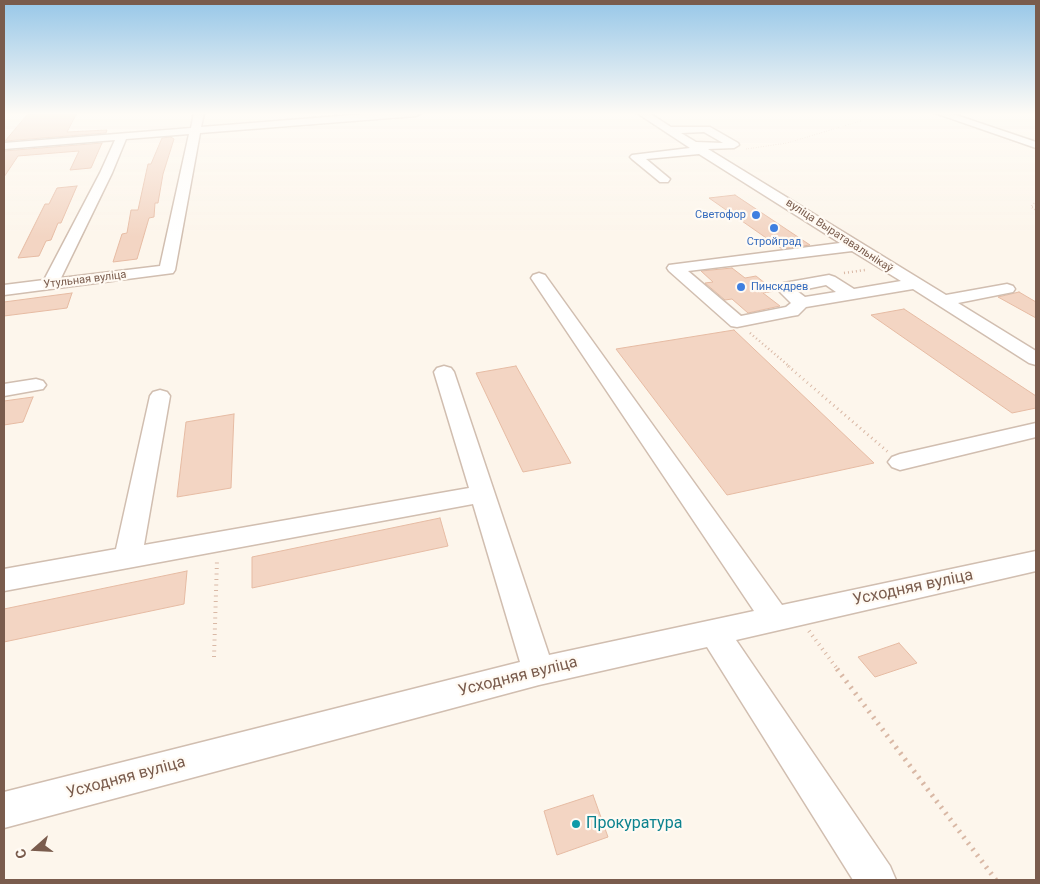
<!DOCTYPE html>
<meta charset="utf-8">
<style>
body{margin:0}
#map{position:relative;width:1040px;height:884px;overflow:hidden;background:#fdf6ec;font-family:Roboto,sans-serif}
canvas{display:block}
.frame{position:absolute;inset:0;border:5px solid #7a5c4d;pointer-events:none}
.north{position:absolute;left:10px;top:824px;width:50px;height:50px;-webkit-text-stroke:4px #fffaf3;paint-order:stroke;rotate:251deg;font-size:14px;font-weight:700;line-height:20px;text-align:center;color:#7a5c4d}
.north::after{content:'';display:block;margin:auto;width:18px;height:22px;background:#7a5c4d;clip-path:polygon(50% 0,100% 100%,50% 72%,0 100%)}
</style>
<div id="map">
<canvas width="1040" height="884"></canvas>
<div class="frame"></div>
<div class="north">С</div>
</div>
<script>
const ctx = document.querySelector('canvas').getContext('2d');
ctx.lineJoin = 'round';
function paint(path, color) {
  ctx.fillStyle = color;
  ctx.fill(path, 'evenodd');
}
function toPath(rows) {
  const path = new Path2D();
  for (const r of rows) {
    path.moveTo(r[0], r[1]);
    for (let i = 2; i < r.length; i += 2) path.lineTo(r[i], r[i + 1]);
  }
  return path;
}
function strokePath(path, color, width, dash) {
  ctx.strokeStyle = color;
  ctx.lineWidth = width;
  ctx.lineCap = dash ? 'butt' : 'round';
  ctx.setLineDash(dash || []);
  ctx.stroke(path);
}
function drawText(font, color, halo, rows, align = 'center') {
  ctx.font = font + ' Roboto,sans-serif';
  ctx.lineWidth = 4.5;
  ctx.setLineDash([]);
  ctx.textBaseline = 'middle';
  ctx.strokeStyle = halo;
  ctx.fillStyle = color;
  for (const [text, x, y, turn = 0] of rows) {
    ctx.save();
    ctx.translate(x, y);
    ctx.rotate((+turn || 0) * Math.PI / 180);
    ctx.textAlign = isNaN(turn) ? turn : align;
    if (halo) ctx.strokeText(text, 0, 0);
    ctx.fillText(text, 0, 0);
    ctx.restore();
  }
}
const building = toPath([
 [47,113,77,113,67,132,107,130,106,133,5,141,27,115,47,113],
 [171,137,174,139,163,174,158,203,155,203,154,217,149,218,137,259,113,262,122,234,127,233,131,210,138,210,148,164,151,164,162,138,171,137],
 [102,143,91,168,70,170,79,151,18,156,4,177,4,151,102,143],
 [77,186,61,223,58,223,51,240,46,241,39,256,18,258,45,204,49,204,57,188,77,186],
 [735,195,810,245,782,249,709,198,735,195],
 [732,268,745,278,756,276,775,291,763,293,780,306,748,313,732,299,725,300,705,283,713,282,701,271,732,268],
 [1019,292,1036,302,1036,318,998,297,1019,292],
 [72,293,67,308,4,316,4,302,72,293],
 [904,309,1036,396,1036,408,1012,413,871,315,904,309],
 [734,330,874,463,727,495,616,349,734,330],
 [516,366,571,463,523,472,476,373,516,366],
 [33,397,23,422,4,425,4,401,33,397],
 [234,414,231,488,177,497,186,422,234,414],
 [440,518,448,546,252,588,252,557,440,518],
 [187,571,184,604,4,642,4,609,187,571],
 [899,643,917,663,875,677,858,657,899,643],
 [593,795,608,837,557,855,544,811,593,795]
]);
const pathFar5 = toPath([
 [746,149,787,143,861,121]
]);
const pathFar4 = toPath([
 [1036,201,1031,207,1036,210]
]);
const pathFar3 = toPath([
 [844,273,865,270],
 [750,333,790,367]
]);
const pathFar2 = toPath([
 [788,366,888,452]
]);
const pathFar1 = toPath([
 [809,631,838,670],
 [214,657,217,560]
]);
const path = toPath([
 [837,669,996,880]
]);
const minor = toPath([
 [194,113,204,113,201,127,378,113,421,113,416,116,200,133,175,270,173,273,4,295,4,285,44,280,100,173,115,140,4,149,4,143,191,128,194,113],
 [189,134,160,266,61,278,112,173,126,139,189,134],
 [637,113,649,113,671,127,710,127,738,143,739,145,734,148,708,149,946,295,1007,284,1013,286,1015,289,1013,292,958,303,1036,351,1036,365,1029,363,913,289,806,307,798,315,792,316,737,327,731,326,669,271,667,268,669,265,840,243,699,154,646,159,670,179,668,182,660,182,632,159,630,157,632,155,690,148,637,113],
 [704,132,723,143,696,142,681,133,704,132],
 [852,251,901,281,854,289,835,277,829,275,784,283,778,285,776,288,791,303,786,307,741,316,688,271,852,251],
 [826,285,836,292,805,297,797,291,826,285],
 [935,113,950,113,1036,142,1036,148,935,113],
 [539,273,545,275,782,605,1036,551,1036,571,736,640,890,866,896,880,853,880,707,647,539,685,4,828,4,792,520,662,473,504,4,591,4,569,116,549,150,396,153,392,160,390,167,392,170,396,144,545,469,488,434,372,437,368,444,366,451,368,454,372,549,655,754,611,531,278,533,275,539,273],
 [36,379,43,381,46,385,43,389,4,396,4,384,36,379],
 [1036,423,1036,437,900,470,892,467,888,462,892,457,900,454,1036,423]
]);
const markers = [
 [756,215,5,"#3f7fe0"],
 [774,228,5,"#3f7fe0"],
 [741,287,5,"#3f7fe0"],
 [576,824,5,"#0f9aa8"]
];
const farShopnames = [
 ["Светофор",746,215],
 ["Стройград",774,242,"center"],
 ["Пинскдрев",751,287,"left"]
];
const farStreetnames = [
 ["вуліца Выратавальнікаў",839,236,33],
 ["Утульная вуліца",85,280,-7]
];
const nearStreetnames = [
 ["Усходняя вуліца",913,588,-12],
 ["Усходняя вуліца",518,677,-14],
 ["Усходняя вуліца",126,778,-15]
];
const nearCulturenames = [
 ["Прокуратура",586,824]
];
paint(building, '#f3d5c3');
strokePath(building, '#e6bba3', 1);
strokePath(minor, '#d1beb0', 3);
strokePath(pathFar5, '#d9b8a5', 1, [0.5, 2]);
strokePath(pathFar4, '#d9b8a5', 2, [0.5, 2.5]);
strokePath(pathFar3, '#d9b8a5', 2.5, [1, 3]);
strokePath(pathFar2, '#d9b8a5', 3, [1, 4]);
strokePath(pathFar1, '#d9b8a5', 4, [1, 4.5]);
strokePath(path, '#d9b8a5', 5, [2, 5.5]);
paint(minor, '#fff');
const sky = ctx.createLinearGradient(0, 0, 0, 237);
sky.addColorStop(0, '#97c7e8');
sky.addColorStop(0.48, '#fefbf6');
sky.addColorStop(1, '#fefbf600');
ctx.fillStyle = sky;
ctx.fillRect(0, 0, 1040, 237);
for (const [x, y, r, color] of markers) {
  const dot = new Path2D();
  dot.arc(x, y, r, 0, 2 * Math.PI);
  ctx.fillStyle = color;
  ctx.fill(dot);
  strokePath(dot, '#fffaf3', 2);
}
drawText('11px', '#366cbe', '#fffaf3', farShopnames, 'right');
drawText('11px', '#7a5c4d', '#fffaf3', farStreetnames);
drawText('16px', '#7a5c4d', '#fffaf3', nearStreetnames);
drawText('16px', '#0d838f', '#fffaf3', nearCulturenames, 'left');
</script>
